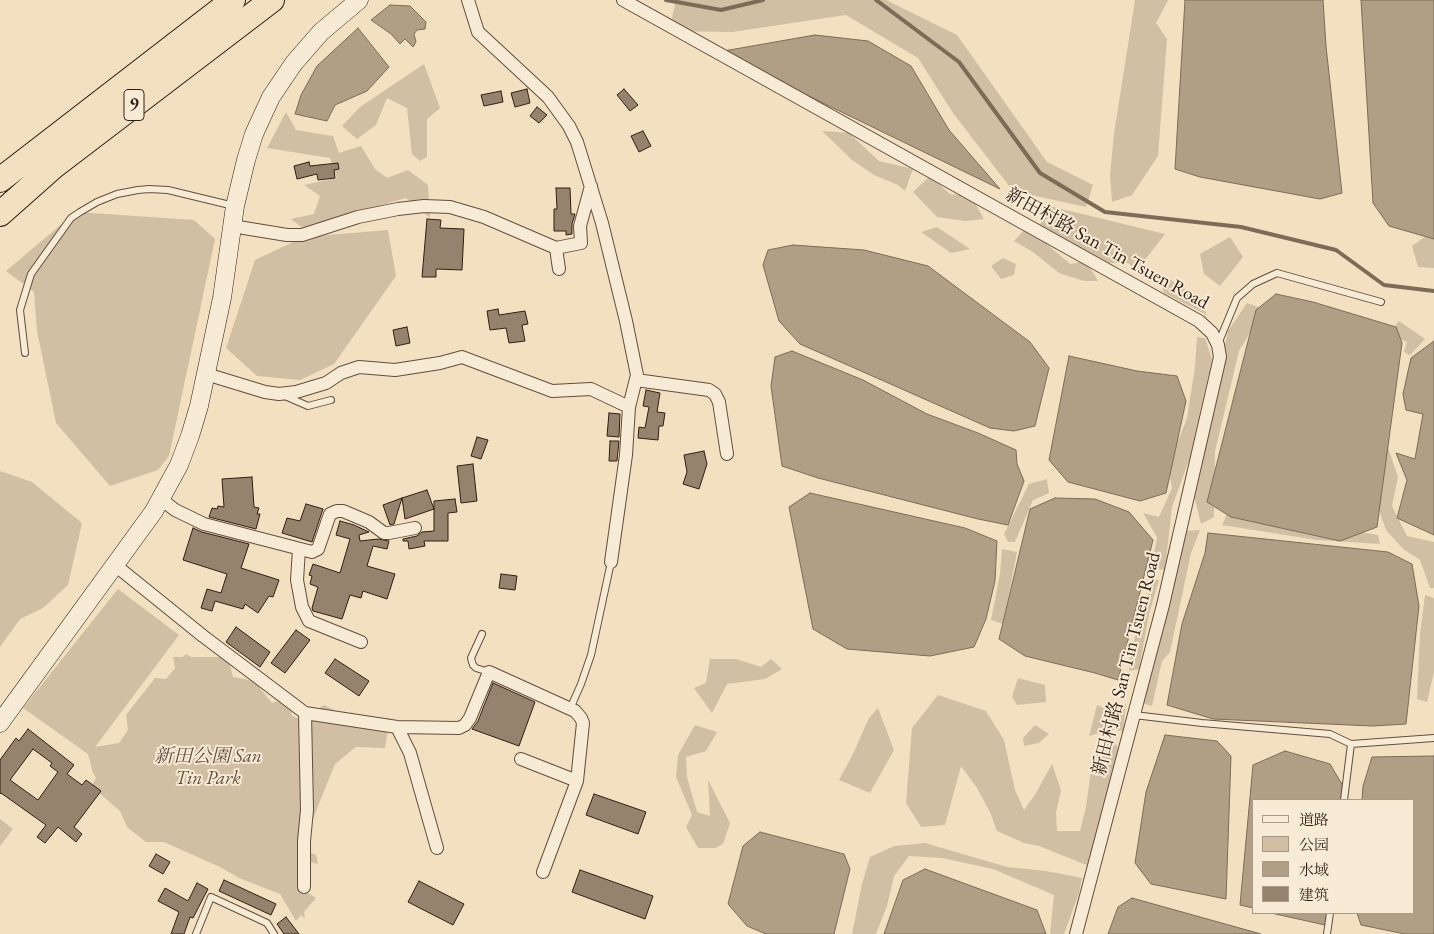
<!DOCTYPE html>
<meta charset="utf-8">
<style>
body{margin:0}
#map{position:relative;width:1434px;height:934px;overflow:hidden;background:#f2e0c0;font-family:"EB Garamond","Noto Serif SC",serif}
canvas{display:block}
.legend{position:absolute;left:1252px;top:799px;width:162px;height:115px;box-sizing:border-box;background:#f7ebd6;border:1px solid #a89988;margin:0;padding:6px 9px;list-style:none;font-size:15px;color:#311e13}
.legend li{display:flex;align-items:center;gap:10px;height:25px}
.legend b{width:25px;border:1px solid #a89988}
</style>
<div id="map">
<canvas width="1434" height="934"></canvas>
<ul class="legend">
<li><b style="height:6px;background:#f7ebd6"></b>道路</li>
<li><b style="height:14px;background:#d1bfa3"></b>公园</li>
<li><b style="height:14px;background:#b09e85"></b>水域</li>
<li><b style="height:14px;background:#95836d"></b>建筑</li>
</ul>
</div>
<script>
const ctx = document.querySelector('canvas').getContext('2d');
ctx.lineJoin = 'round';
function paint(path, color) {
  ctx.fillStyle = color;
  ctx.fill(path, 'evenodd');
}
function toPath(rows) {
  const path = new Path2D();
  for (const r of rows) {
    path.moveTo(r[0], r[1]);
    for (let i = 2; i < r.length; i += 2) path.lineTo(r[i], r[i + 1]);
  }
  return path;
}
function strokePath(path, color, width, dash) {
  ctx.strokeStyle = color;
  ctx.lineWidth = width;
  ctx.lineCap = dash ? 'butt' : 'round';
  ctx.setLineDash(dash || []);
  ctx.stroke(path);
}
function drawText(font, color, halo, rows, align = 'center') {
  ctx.font = font + ' "EB Garamond","Noto Serif SC",serif';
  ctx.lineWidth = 4;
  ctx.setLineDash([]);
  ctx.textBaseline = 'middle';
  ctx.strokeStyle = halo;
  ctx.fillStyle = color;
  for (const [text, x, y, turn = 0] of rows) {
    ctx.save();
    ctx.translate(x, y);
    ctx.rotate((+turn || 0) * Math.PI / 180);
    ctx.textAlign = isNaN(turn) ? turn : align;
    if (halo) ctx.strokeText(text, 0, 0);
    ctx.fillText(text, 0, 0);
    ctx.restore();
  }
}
const green = toPath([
 [676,0,886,0,957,35,1047,162,1093,185,1086,207,1013,191,953,113,918,58,846,15,732,32,669,31],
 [1135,0,1168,0,1156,23,1167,39,1158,156,1132,195,1112,202,1110,175,1114,134],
 [424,64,440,108,427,119,427,157,420,161,412,154,407,108,387,98,376,125,357,139,342,126,360,107],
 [286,112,296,130,333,136,339,153,361,146,375,169,387,178,408,170,428,185,430,218,406,198,382,205,308,232,291,219,314,214,320,196,304,185,337,178,330,158,267,148],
 [822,131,849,133,879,161,913,169,905,191,898,185,874,175,852,160],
 [930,176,950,194,971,196,984,219,966,221,937,217,913,192],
 [1049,206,1165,234,1137,270,1128,263,1100,263,1038,229],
 [76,212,194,220,215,239,169,456,158,470,110,486,56,423,37,331,34,292,6,271],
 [937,227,970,249,951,253,921,232],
 [1027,227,1070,264,1086,261,1098,281,1084,281,1059,273,1033,252,1014,241],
 [388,230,396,276,334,364,300,380,257,376,226,348,255,260,304,237],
 [1433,231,1434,232,1434,268,1418,267,1412,246],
 [1230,237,1243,257,1220,286,1204,274,1200,254],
 [1003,258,1016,264,1014,275,1001,279,991,266],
 [1159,277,1169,279,1199,298,1207,315,1164,293],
 [1247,303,1264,309,1239,351,1215,451,1214,517,1201,524,1193,492,1228,331],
 [1399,321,1425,339,1410,355,1404,352,1407,342,1389,334],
 [1197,337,1205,338,1212,359,1190,457,1172,507,1165,570,1159,569,1153,559,1157,537,1143,513,1159,517,1172,488,1168,467,1187,418,1195,367],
 [1386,442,1398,477,1392,506,1407,536,1434,542,1434,588,1430,588,1420,560,1403,549,1386,530,1372,491],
 [0,471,32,482,82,523,68,585,43,608,20,619,0,647],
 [1047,479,1049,493,1033,500,1015,542,1008,542,1004,534,1029,484],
 [1231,505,1348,530,1378,535,1380,544,1317,540,1222,525],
 [1200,530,1191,553,1170,652,1162,661,1152,706,1141,703,1185,531],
 [1002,549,1017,552,1003,624,991,620,1000,574],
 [1152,579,1159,580,1149,614,1139,669,1129,671,1131,651],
 [118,589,179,635,95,747,119,743,128,730,126,715,155,678,166,679,175,668,173,657,183,657,186,654,191,657,228,657,233,677,254,681,272,703,289,698,292,716,302,720,324,705,346,716,374,720,390,718,385,748,356,747,335,764,304,841,304,850,316,855,318,864,303,860,302,889,316,898,304,912,305,919,301,915,296,921,280,894,239,878,220,867,164,842,146,842,127,827,120,811,91,786,96,778,93,773,88,754,23,708],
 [1425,595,1434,598,1434,672,1427,702,1417,699,1420,634],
 [710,659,736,659,761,667,771,659,782,669,765,679,727,684,712,713,694,688,706,683],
 [1018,678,1045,685,1046,702,1017,705,1012,697],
 [938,695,986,711,1004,740,1015,790,1024,810,1036,793,1052,764,1061,790,1056,813,1057,831,1080,831,1086,807,1093,756,1112,738,1118,748,1089,866,1039,846,1024,843,997,831,990,812,977,788,961,766,945,825,921,827,906,803,912,728],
 [1126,704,1123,731,1109,730,1089,736,1097,705,1114,713],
 [878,708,894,750,870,793,839,780,852,756,869,718],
 [695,725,717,732,706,751,686,757,687,777,697,812,710,816,708,780,730,823,723,844,715,848,698,848,686,827,692,815,676,777,678,755],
 [1035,725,1049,734,1039,743,1024,746,1023,738],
 [0,819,13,829,0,846],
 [925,843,1007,867,1046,871,1082,878,1079,893,1064,934,1050,934,1054,895,993,869,942,858,909,856,894,876,887,906,876,934,852,934,862,884,870,857,894,846]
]);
const water = toPath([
 [1185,0,1323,0,1326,46,1342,193,1320,199,1200,177,1175,169,1185,0],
 [1361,0,1434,0,1434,239,1389,226,1373,203,1361,0],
 [390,5,410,6,426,22,425,29,417,30,414,34,416,42,413,47,405,39,400,44,391,34,371,20,390,5],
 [358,28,389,67,367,91,335,105,327,121,295,114,301,95,317,66,358,28],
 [815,35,868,41,911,66,949,130,1000,189,718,52,815,35],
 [793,245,864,250,928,266,1030,342,1049,368,1035,426,1014,431,990,428,800,344,779,321,763,265,768,250,793,245],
 [1276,294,1313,302,1396,327,1402,343,1377,527,1340,541,1231,517,1207,502,1256,310,1276,294],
 [1434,341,1434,535,1397,518,1407,480,1396,453,1415,459,1423,414,1406,410,1403,394,1411,358,1434,341],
 [792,351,863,380,927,414,978,433,1016,450,1017,464,1024,481,1008,525,978,519,818,478,782,466,771,386,775,357,792,351],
 [1069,356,1137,371,1177,376,1186,401,1166,493,1140,501,1068,482,1049,460,1069,356],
 [810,493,965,528,997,541,995,581,986,619,974,647,930,656,847,649,813,629,789,507,810,493],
 [1055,498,1095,499,1129,512,1153,540,1118,680,1095,673,1025,656,999,639,1030,509,1055,498],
 [1208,533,1388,552,1412,564,1419,606,1406,724,1373,726,1213,719,1167,705,1182,624,1205,553,1208,533],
 [1165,735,1217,741,1231,756,1226,899,1151,884,1135,863,1146,792,1165,735],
 [1285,751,1330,764,1343,786,1341,800,1253,800,1253,908,1240,905,1253,765,1285,751],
 [1434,756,1434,934,1405,934,1361,925,1357,913,1413,913,1413,800,1362,800,1363,786,1372,757,1434,756],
 [760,832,844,854,850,869,834,934,766,934,747,926,728,904,743,846,760,832],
 [925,869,1037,910,1046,934,884,934,903,880,925,869],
 [1132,898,1261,934,1108,934,1118,907,1132,898],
 [1271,913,1327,913,1325,925,1271,913]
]);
const stream = toPath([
 [666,0,721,10,763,0],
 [876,0,959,62,1040,173,1105,212,1241,227,1336,250,1384,285,1434,291]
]);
const building = toPath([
 [527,89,530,103,515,107,511,93,527,89],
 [624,89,638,105,630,111,617,95,624,89],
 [501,91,503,102,484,106,481,95,501,91],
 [537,107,547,115,539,123,530,116,537,107],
 [643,131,651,146,639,152,631,136,643,131],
 [309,162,310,166,338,163,339,169,334,170,335,178,318,180,317,174,297,179,294,166,309,162],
 [556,188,570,188,571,214,575,214,572,224,572,234,566,235,566,231,554,231,554,209,557,209,556,188],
 [427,219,441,220,440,228,464,229,462,270,436,269,436,277,422,277,427,219],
 [498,309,499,315,525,311,528,324,522,325,525,341,509,343,506,328,490,330,487,311,498,309],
 [407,327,410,343,396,346,393,330,407,327],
 [646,390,660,393,657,412,665,413,663,426,659,426,658,440,638,438,639,427,645,428,649,407,643,406,646,390],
 [609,413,620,414,619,437,607,436,609,413],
 [477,437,488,440,481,459,471,456,477,437],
 [610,441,619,441,617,461,609,461,610,441],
 [704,451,707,464,699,489,683,484,687,472,684,455,704,451],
 [473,464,477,501,461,503,457,466,473,464],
 [252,477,254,507,259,508,257,514,260,514,256,529,209,517,212,508,217,509,218,506,224,507,222,479,252,477],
 [427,490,434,509,405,519,402,498,427,490],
 [402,498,394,524,390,525,383,505,402,498],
 [455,499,457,512,448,513,448,541,424,541,425,546,409,549,408,541,403,541,403,539,417,536,422,532,434,531,434,501,455,499],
 [306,504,323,509,312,542,282,533,287,518,300,521,306,504],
 [340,521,354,525,369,532,359,535,360,541,378,539,389,541,387,549,373,546,367,566,395,574,387,599,363,591,361,598,350,595,342,619,313,611,312,608,318,587,310,584,312,576,309,575,313,564,340,573,350,539,336,535,340,521],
 [193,528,202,532,249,544,241,568,279,580,273,597,269,596,258,613,245,604,243,609,215,601,212,611,201,608,207,589,221,593,227,574,183,560,193,528],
 [501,574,517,576,515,590,499,588,501,574],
 [236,627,270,652,260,667,226,642,236,627],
 [296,630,310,640,285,673,271,663,296,630],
 [335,659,369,681,359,696,325,673,335,659],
 [493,683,535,702,519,746,472,729,478,721,493,683],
 [28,729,74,765,67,774,82,785,86,780,101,791,74,827,82,834,76,842,58,827,45,843,37,837,46,825,1,793,0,794,0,760,16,738,19,741,28,729],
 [33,749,52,763,50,766,58,772,38,800,10,780,33,749],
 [594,794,646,812,638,834,586,815,594,794],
 [156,854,170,862,163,874,149,866,156,854],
 [580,870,653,896,645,919,572,892,580,870],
 [224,880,276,904,271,915,219,891,224,880],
 [419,881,464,904,453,925,408,902,419,881],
 [197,883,208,889,193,918,190,917,184,934,171,934,179,912,158,901,165,888,188,901,197,883],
 [286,917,299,934,284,934,277,924,286,917]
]);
const lane = toPath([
 [1218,344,1237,298,1253,284,1277,273,1381,302],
 [25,353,20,310,31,274,71,218,80,212,97,202,117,194,138,190,149,189,168,190,234,206],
 [285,396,308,406,331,400],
 [482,634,471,658,472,662,473,665,476,668,489,672],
 [570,709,581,684,591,655,611,562],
 [1134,715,1202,723,1330,734,1351,744,1344,800],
 [1351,744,1434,738],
 [196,934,211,897,267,923,274,934],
 [1327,934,1330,913]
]);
const street = toPath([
 [468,0,478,32,548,97,569,126,577,142,602,223,626,321,637,375,629,407,626,455,611,562],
 [623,0,1199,321,1212,333,1218,345,1220,357,1163,605,1076,934],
 [232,226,287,235,302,235,358,217,398,209,424,206,450,207,484,217,556,248,559,269],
 [556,248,581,243,580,226,591,186],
 [206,374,265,392,279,394,296,392,326,383,341,373,359,367,395,370,440,363,462,357,552,391,591,389,629,407],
 [636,380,709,390,715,394,719,402,727,454],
 [161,499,175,510,204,524,312,552,318,549,330,514,337,511,343,511,369,522,384,533,389,533,415,528],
 [299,549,297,580,302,607,309,621,361,642],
 [115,565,203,636,305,713,397,727,459,728,465,725,470,718,489,672,575,711,581,718,583,723,577,781,543,872],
 [397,727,410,753,437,848],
 [521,759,577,781],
 [304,887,304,841,307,810,305,713]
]);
const secondary = toPath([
 [0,723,154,511,179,465,190,436,199,406,222,298,235,206,246,160,254,134,271,97,294,63,321,32,359,0]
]);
const highway = toPath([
 [0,180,233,0],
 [0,214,53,167,272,0]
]);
const shields = [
 [134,105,20]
];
const shieldNames = [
 ["9",134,105]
];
const streetNames = [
 ["新田村路 San Tin Tsuen Road",1107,249,29],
 ["新田村路 San Tin Tsuen Road",1127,664,-76]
];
const parkNames = [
 ["新田公園 San",208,757],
 ["Tin Park",208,779]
];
paint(green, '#d1bfa3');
paint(water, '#b09e85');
strokePath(water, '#7d6b57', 1);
strokePath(stream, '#7d6b57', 4);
paint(building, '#95836d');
strokePath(building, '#311e13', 1);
strokePath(lane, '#614e3e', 8);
strokePath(street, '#614e3e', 14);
strokePath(secondary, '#311e13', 19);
strokePath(highway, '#311e13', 26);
strokePath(lane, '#f7ebd6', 6);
strokePath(street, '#f7ebd6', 12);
strokePath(secondary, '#f7ebd6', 18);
strokePath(highway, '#f2e0c0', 24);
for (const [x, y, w] of shields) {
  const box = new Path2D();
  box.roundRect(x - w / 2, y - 15.5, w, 31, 4);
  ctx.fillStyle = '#f7ebd6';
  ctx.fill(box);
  strokePath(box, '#311e13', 1);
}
drawText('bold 18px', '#311e13', null, shieldNames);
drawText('19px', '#311e13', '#f7ebd6', streetNames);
drawText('italic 19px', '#614e3e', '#f7ebd6', parkNames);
</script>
